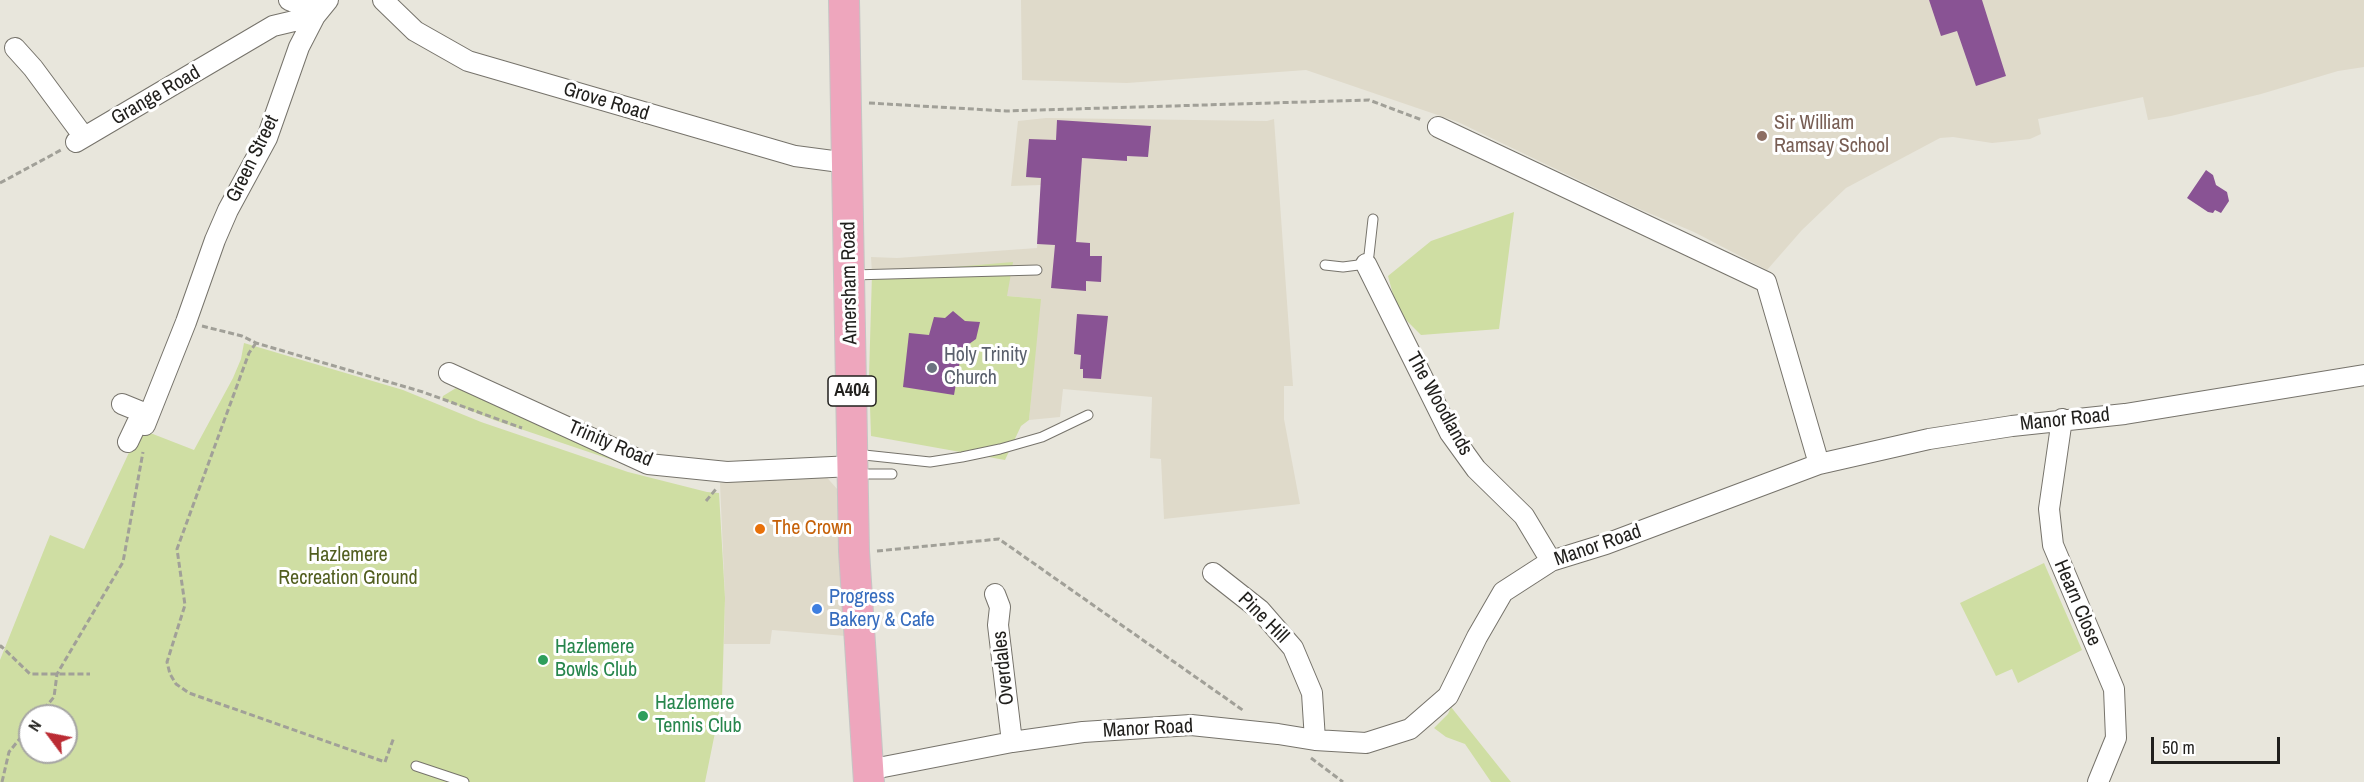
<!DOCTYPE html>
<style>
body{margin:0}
#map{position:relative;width:2364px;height:782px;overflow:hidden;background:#e8e6dc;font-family:"Archivo Narrow",sans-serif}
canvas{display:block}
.north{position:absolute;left:18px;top:704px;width:60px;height:60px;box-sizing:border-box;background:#fff;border:2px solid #a6a5a4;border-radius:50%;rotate:302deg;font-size:16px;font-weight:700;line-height:24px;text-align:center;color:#201f1c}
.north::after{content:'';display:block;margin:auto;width:21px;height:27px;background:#bb2b33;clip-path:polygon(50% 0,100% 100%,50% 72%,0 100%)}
.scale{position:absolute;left:2151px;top:737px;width:129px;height:27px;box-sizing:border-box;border:3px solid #201f1c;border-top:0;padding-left:8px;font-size:18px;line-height:21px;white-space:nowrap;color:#201f1c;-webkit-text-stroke:4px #fff;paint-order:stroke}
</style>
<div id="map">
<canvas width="2364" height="782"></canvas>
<div class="north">N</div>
<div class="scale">50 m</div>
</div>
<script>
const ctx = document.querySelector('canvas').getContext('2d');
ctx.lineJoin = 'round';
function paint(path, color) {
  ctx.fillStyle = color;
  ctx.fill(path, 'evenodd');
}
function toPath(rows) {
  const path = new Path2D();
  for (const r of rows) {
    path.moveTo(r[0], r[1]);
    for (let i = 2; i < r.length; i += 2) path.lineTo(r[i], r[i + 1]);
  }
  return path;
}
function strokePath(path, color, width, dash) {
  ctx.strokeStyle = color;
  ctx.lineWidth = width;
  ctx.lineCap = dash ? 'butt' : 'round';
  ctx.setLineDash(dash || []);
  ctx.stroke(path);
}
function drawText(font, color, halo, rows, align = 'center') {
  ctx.font = font + ' "Archivo Narrow",sans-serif';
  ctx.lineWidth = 6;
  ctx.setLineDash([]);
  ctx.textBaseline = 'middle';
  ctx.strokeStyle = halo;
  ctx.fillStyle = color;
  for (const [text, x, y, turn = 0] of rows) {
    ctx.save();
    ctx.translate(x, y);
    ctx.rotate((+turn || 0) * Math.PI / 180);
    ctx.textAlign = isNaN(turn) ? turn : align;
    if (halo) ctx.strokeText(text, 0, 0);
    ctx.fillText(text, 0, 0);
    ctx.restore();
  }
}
const built = toPath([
 [1021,0,2364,0,2364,67,2338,71,2261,94,2171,116,2148,120,2143,97,2038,119,2041,134,2030,139,1992,143,1953,137,1940,138,1846,188,1802,230,1767,270,1694,232,1637,208,1458,122,1306,70,1127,83,1022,80],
 [1046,118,1267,121,1274,119,1293,386,1284,386,1284,419,1300,504,1164,519,1161,459,1150,458,1152,397,1063,389,1060,417,1029,420,1040,299,1007,296,872,274,871,257,897,258,1037,248,1041,185,1011,186,1018,121],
 [823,473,845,498,846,636,772,630,770,644,724,644,725,598,720,483]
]);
const green = toPath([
 [1514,212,1499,329,1421,335,1404,318,1395,302,1388,276,1431,241],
 [1013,262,1007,296,1041,299,1029,420,1021,426,1005,460,871,436,869,376,872,274],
 [244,343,403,390,481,422,628,472,707,492,719,493,725,598,722,698,705,782,0,782,0,660,50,535,84,549,140,429,194,450,233,378,241,359],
 [30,716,66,716,66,752,30,752],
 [456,388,584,441,648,472,494,420,442,399,443,396],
 [2044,563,2082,650,2018,683,2012,669,1996,676,1960,603],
 [1451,707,1511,782,1512,782,1491,782,1465,744,1446,737,1434,728,1448,714]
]);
const building = toPath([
 [1929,0,1982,0,2006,76,1976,86,1957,31,1941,36],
 [1057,120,1151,126,1148,157,1127,156,1127,161,1082,158,1076,242,1090,243,1090,256,1102,256,1101,282,1086,281,1086,291,1051,288,1055,245,1037,244,1041,178,1026,177,1029,139,1056,140],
 [2206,170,2213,175,2216,185,2227,192,2229,201,2221,213,2215,210,2213,213,2208,212,2187,198],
 [953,311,965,321,980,322,976,339,962,349,954,395,903,387,909,333,929,335,934,317,945,318],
 [1077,314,1108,316,1101,379,1083,378,1083,369,1080,369,1081,355,1074,354]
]);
const path = toPath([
 [869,103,1006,111,1369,100,1422,120],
 [0,183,61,150],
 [202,326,242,336,256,343,423,392,522,428],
 [256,343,249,353,177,549,185,605,167,662,170,674,176,684,189,693,385,762,394,737],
 [706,501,716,489],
 [877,551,999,539,1244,711],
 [0,648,1,646,30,674,90,674],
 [38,716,54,697,57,674,123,562,143,452],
 [1311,758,1343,782],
 [2,782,9,752,30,726]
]);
const service = toPath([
 [1325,265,1343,267,1366,264,1369,255,1373,219],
 [852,275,1037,270],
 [855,454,930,462,962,457,1000,449,1042,437,1088,415],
 [856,474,892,474],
 [416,766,464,782]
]);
const minor = toPath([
 [289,0,318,12],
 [383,0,415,31,468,61,795,156,848,163],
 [15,48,33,68,84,137],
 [1438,127,1766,282,1819,464],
 [76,142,273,26,315,16],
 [1366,264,1450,433,1476,469,1524,516,1551,561],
 [449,373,648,464,727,472,853,466],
 [122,404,149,415],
 [2062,419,2049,509,2053,545,2114,689,2116,738,2098,782],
 [128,442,137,423,145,425,186,322,215,240,228,210,267,138,299,47,315,16,328,0],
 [1213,573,1260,610,1293,648,1312,693,1315,740],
 [995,594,1000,607,998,625,1012,742],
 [868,770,1012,742,1083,732,1191,725,1278,734,1315,740,1366,743,1410,729,1448,696,1477,637,1503,592,1551,561,1606,544,1819,464,1929,439,2012,426,2125,414,2364,375]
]);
const primary = toPath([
 [844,0,854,551,869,782]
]);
const markers = [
 [1762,136,6,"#8d6e63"],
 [932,368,6,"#6b7280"],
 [760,529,6,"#e8710a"],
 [817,609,6,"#3f7fe0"],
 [543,660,6,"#2e9e5b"],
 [643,716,6,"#2e9e5b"]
];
const shields = [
 [852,391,48]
];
const shieldNames = [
 ["A404",852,391]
];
const streetNames = [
 ["Grange Road",156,96,-30],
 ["Grove Road",606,102,17],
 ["Green Street",253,159,-64],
 ["Amersham Road",850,283,-91],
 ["The Woodlands",1439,404,61],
 ["Manor Road",2065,420,-6],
 ["Trinity Road",610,444,23],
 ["Manor Road",1598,546,-19],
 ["Hearn Close",2077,603,67],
 ["Pine Hill",1263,618,45],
 ["Overdales",1004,668,-96],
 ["Manor Road",1148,729,-3]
];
const educationNames = [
 ["Sir William",1774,124],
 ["Ramsay School",1774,147]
];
const worshipNames = [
 ["Holy Trinity",944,356],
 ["Church",944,379]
];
const foodNames = [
 ["The Crown",772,529]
];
const parkNames = [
 ["Hazlemere",348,556],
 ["Recreation Ground",348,579]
];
const shopNames = [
 ["Progress",829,598],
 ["Bakery & Cafe",829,621]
];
const leisureNames = [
 ["Hazlemere",555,648],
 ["Bowls Club",555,671],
 ["Hazlemere",655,704],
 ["Tennis Club",655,727]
];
paint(built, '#dfdaca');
paint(green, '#cfdea3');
paint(building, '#895394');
strokePath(service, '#76736b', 11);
strokePath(minor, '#76736b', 22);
strokePath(primary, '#c5c5c4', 32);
strokePath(path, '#a1a098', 3, [6, 3]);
strokePath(service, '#fff', 9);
strokePath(minor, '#fff', 20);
strokePath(primary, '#eea6bd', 30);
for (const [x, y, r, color] of markers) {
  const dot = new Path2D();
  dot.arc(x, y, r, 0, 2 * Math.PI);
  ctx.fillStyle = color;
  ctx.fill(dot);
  strokePath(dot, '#fff', 2);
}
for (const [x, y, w] of shields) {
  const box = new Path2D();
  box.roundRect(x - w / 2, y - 15, w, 30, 4.5);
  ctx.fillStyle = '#fff';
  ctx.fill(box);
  strokePath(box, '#201f1c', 1.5);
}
drawText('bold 18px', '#201f1c', null, shieldNames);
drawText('20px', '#201f1c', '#fff', streetNames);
drawText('20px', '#785e54', '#fff', educationNames, 'left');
drawText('20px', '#5b616d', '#fff', worshipNames, 'left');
drawText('20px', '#c56008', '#fff', foodNames, 'left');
drawText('20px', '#515e1f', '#fff', parkNames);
drawText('20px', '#366cbe', '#fff', shopNames, 'left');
drawText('20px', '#27864d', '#fff', leisureNames, 'left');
</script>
